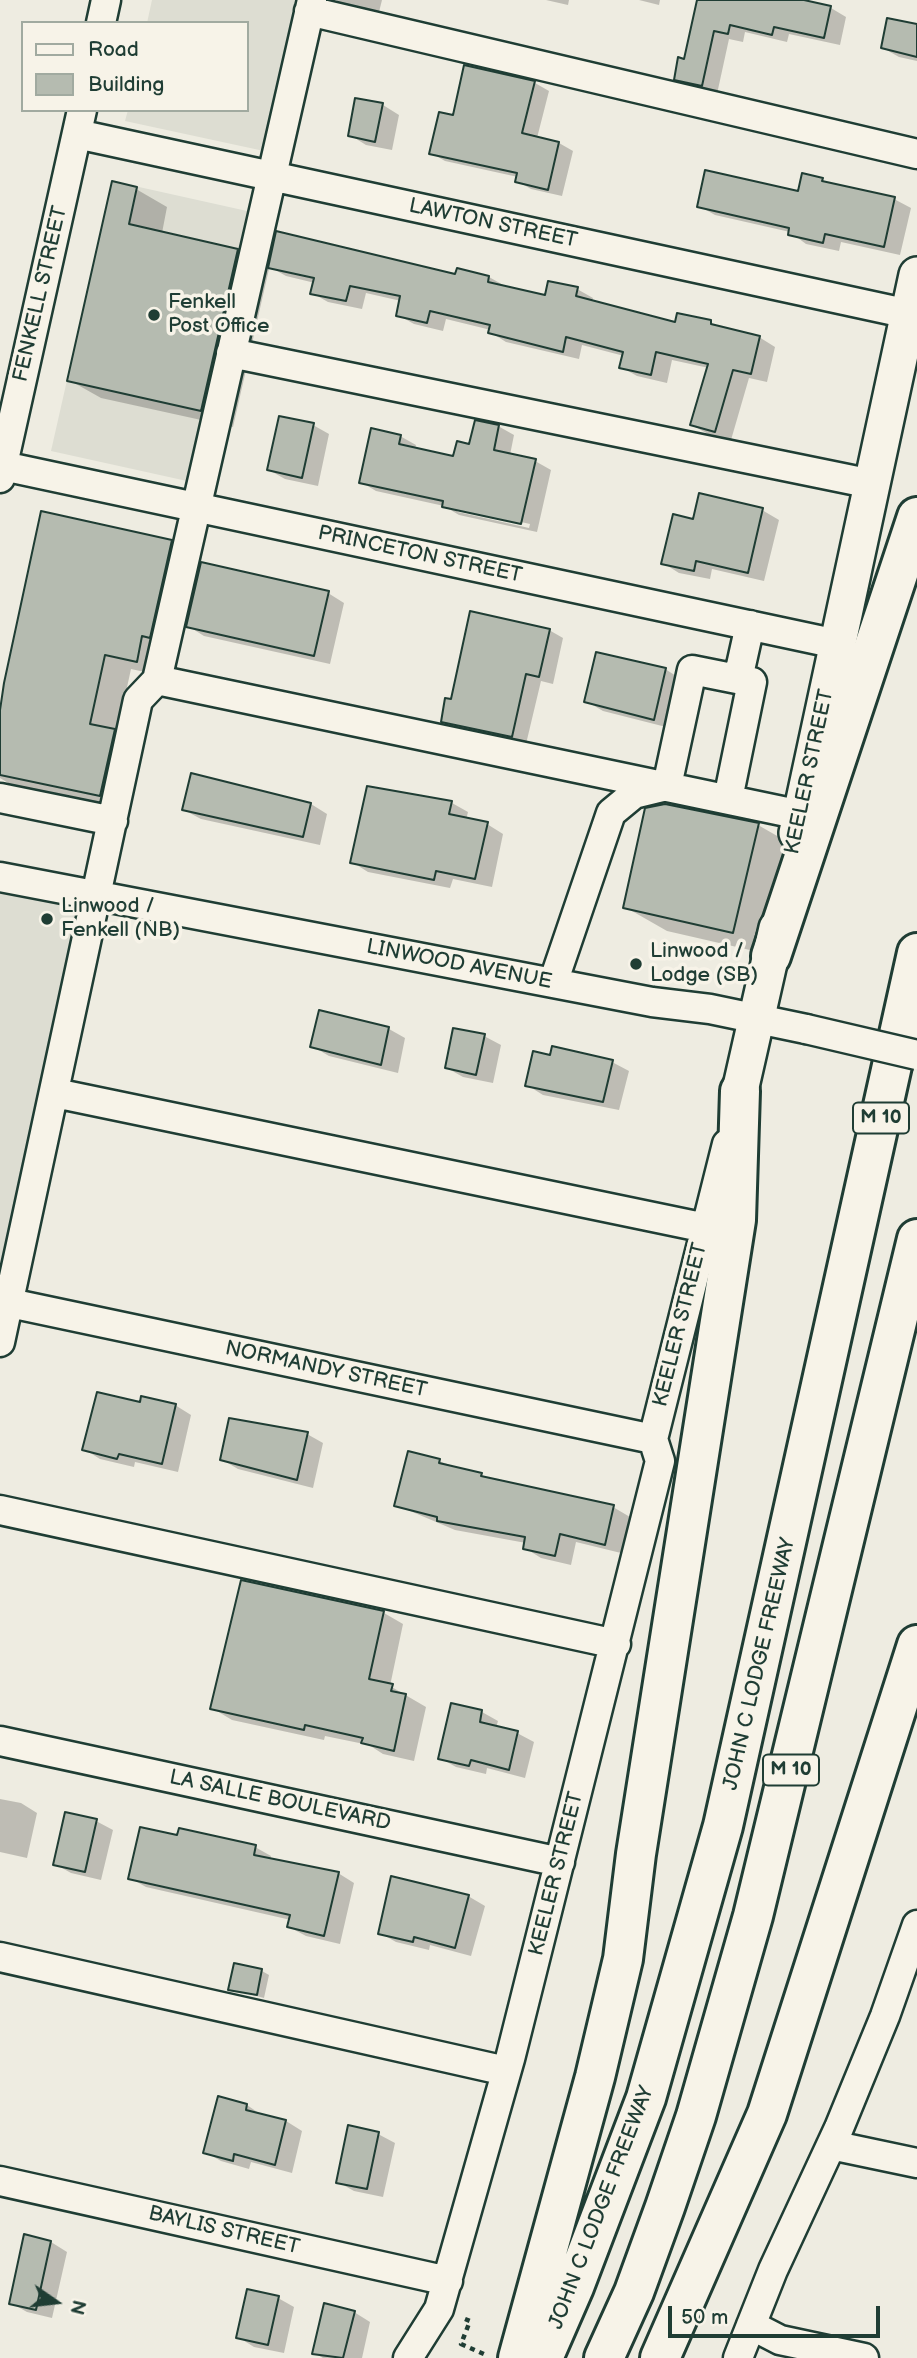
<!DOCTYPE html>
<style>
body{margin:0}
#map{position:relative;width:917px;height:2358px;overflow:hidden;background:#eeece1;font-family:"Balsamiq Sans",sans-serif}
canvas{display:block}
.legend{position:absolute;left:21px;top:21px;width:228px;height:91px;box-sizing:border-box;background:#f7f3e8;border:2px solid #a1aaa0;margin:0;padding:9px 12px;list-style:none;font-size:21px;color:#1f3d34}
.legend li{display:flex;align-items:center;gap:14px;height:35px}
.legend b{width:35px;border:2px solid #a1aaa0}
.north{position:absolute;left:21px;top:2267px;width:70px;height:70px;-webkit-text-stroke:5px #f7f3e8;paint-order:stroke;rotate:104deg;font-size:19px;font-weight:700;line-height:28px;text-align:center;color:#1f3d34}
.north::after{content:'';display:block;margin:auto;width:24px;height:32px;background:#1f3d34;clip-path:polygon(50% 0,100% 100%,50% 72%,0 100%)}
.scale{position:absolute;left:668px;top:2306px;width:212px;height:32px;box-sizing:border-box;border:4px solid #1f3d34;border-top:0;padding-left:9px;font-size:21px;line-height:24px;white-space:nowrap;color:#1f3d34;-webkit-text-stroke:5px #f7f3e8;paint-order:stroke}
</style>
<div id="map">
<canvas width="917" height="2358"></canvas>
<ul class="legend">
<li><b style="height:9px;background:#f7f3e8"></b>Road</li>
<li><b style="height:19px;background:#b5bbb0"></b>Building</li>
</ul>
<div class="north">N</div>
<div class="scale">50 m</div>
</div>
<script>
const ctx = document.querySelector('canvas').getContext('2d');
ctx.lineJoin = 'round';
function paint(path, color) {
  ctx.fillStyle = color;
  ctx.fill(path, 'evenodd');
}
function toPath(rows) {
  const path = new Path2D();
  for (const r of rows) {
    path.moveTo(r[0], r[1]);
    for (let i = 2; i < r.length; i += 2) path.lineTo(r[i], r[i + 1]);
  }
  return path;
}
function strokePath(path, color, width, dash) {
  ctx.strokeStyle = color;
  ctx.lineWidth = width;
  ctx.lineCap = dash ? 'butt' : 'round';
  ctx.setLineDash(dash || []);
  ctx.stroke(path);
}
function drawText(font, color, halo, rows, align = 'center') {
  ctx.font = font + ' "Balsamiq Sans",sans-serif';
  ctx.lineWidth = 7;
  ctx.setLineDash([]);
  ctx.textBaseline = 'middle';
  ctx.strokeStyle = halo;
  ctx.fillStyle = color;
  for (const [text, x, y, turn = 0] of rows) {
    ctx.save();
    ctx.translate(x, y);
    ctx.rotate((+turn || 0) * Math.PI / 180);
    ctx.textAlign = isNaN(turn) ? turn : align;
    if (halo) ctx.strokeText(text, 0, 0);
    ctx.fillText(text, 0, 0);
    ctx.restore();
  }
}
const built = toPath([
 [152,0,297,0,264,151,125,121,128,110,247,110,247,23,147,23],
 [112,181,247,211,187,481,51,451],
 [0,891,81,907,0,1286]
]);
const shadow = toPath([
 [336,0,382,0,378,16,352,10],
 [546,0,569,0,568,5],
 [639,0,660,0,659,5],
 [699,0,799,0,831,8,846,17,840,45,789,34,787,42,745,32,743,42,729,39,717,94,691,88,676,79,685,61],
 [917,26,917,61,899,57,883,48],
 [465,67,535,83,549,91,537,138,559,143,573,151,562,196,531,189,517,181,518,177,445,161,431,153,454,117],
 [357,100,383,105,399,115,392,150,366,145,350,135],
 [822,180,832,185,894,199,911,208,900,255,841,242,839,251,806,244,790,232,715,215,699,206,799,193],
 [136,189,167,207,162,233,238,250,269,269,233,427,101,398,69,380],
 [270,267,489,277,505,286,546,297,577,289,593,298,592,302,676,324,759,337,775,347,767,382,749,378,731,440,708,434,692,425,709,368,672,360,667,383,637,376,621,367,624,356,582,345,579,359,506,342,490,332,491,330,446,319,443,331,414,324,398,315,401,301,366,293,362,309,328,302,312,293,315,283,286,276],
 [313,425,329,434,318,486,285,479,269,470],
 [498,426,514,435,510,455,535,461,551,470,537,532,459,515,444,506,376,491,361,482,400,436,416,445,415,449,455,458],
 [453,507,530,524,529,528,458,512],
 [762,510,779,520,764,581,712,569,710,579,679,573,663,563,694,521],
 [171,541,197,556,163,676,131,669,117,733,126,810,15,787,0,778,0,717],
 [328,593,344,603,330,664,204,636,188,626],
 [549,630,563,638,553,684,541,681,526,744,457,730,443,722,453,701],
 [665,669,681,679,670,728,603,711,586,701],
 [192,775,311,804,327,814,320,845,201,819,184,810],
 [368,788,452,803,468,812,466,820,487,824,503,834,492,887,453,879,450,888,368,872,352,862],
 [758,825,800,849,776,956,667,931,625,907],
 [389,1029,405,1038,398,1073,329,1056,312,1046],
 [484,1036,501,1045,493,1083,463,1077,447,1068],
 [552,1057,612,1062,629,1071,619,1110,543,1095,527,1085],
 [141,1404,175,1405,191,1415,178,1472,135,1462,134,1467,100,1459,84,1449],
 [307,1434,323,1443,313,1488,238,1469,221,1459],
 [439,1461,490,1479,613,1507,630,1517,621,1553,576,1542,571,1565,541,1558,525,1548,526,1543,455,1530,396,1505],
 [384,1613,403,1624,390,1686,426,1707,414,1761,383,1754,369,1745,325,1736,324,1740,232,1720,212,1708],
 [482,1712,498,1721,496,1728,517,1733,534,1742,525,1778,487,1768,486,1774,456,1767,440,1758],
 [0,1799,21,1803,37,1813,27,1858,0,1852],
 [96,1821,113,1830,101,1880,71,1873,55,1864],
 [179,1837,255,1847,271,1856,270,1860,338,1873,354,1883,340,1944,306,1936,289,1927,291,1920,146,1887,130,1878],
 [468,1896,485,1906,471,1956,430,1945,429,1950,396,1942,380,1933],
 [262,1971,269,1975,264,1998,230,1989],
 [247,2105,263,2116,286,2121,302,2131,292,2173,251,2162,249,2169,221,2161,205,2152],
 [378,2134,395,2143,383,2197,354,2191,338,2182],
 [26,2237,51,2242,67,2252,52,2318,27,2312,11,2303],
 [278,2298,294,2307,284,2353,254,2347,238,2337],
 [354,2312,370,2322,362,2358,323,2358,314,2353]
]);
const building = toPath([
 [697,0,804,0,831,6,824,38,774,27,772,35,730,25,728,34,714,31,702,86,674,80,678,57,684,59,697,0],
 [887,18,917,24,917,57,881,48,887,18],
 [464,65,535,81,522,133,559,142,548,190,515,182,517,173,429,154,439,112,453,115,464,65],
 [355,98,383,103,375,142,348,136,355,98],
 [705,170,798,191,802,173,823,178,822,181,895,197,884,247,825,234,823,243,788,235,789,228,697,207,705,170],
 [112,181,137,187,129,224,238,249,201,411,67,381,112,181],
 [276,231,455,274,457,268,489,276,488,282,545,295,548,281,578,287,576,296,675,322,677,313,711,320,711,324,760,336,751,374,733,370,715,432,690,425,708,364,656,352,651,375,619,368,623,352,566,337,563,352,488,333,490,325,430,311,427,323,396,316,400,296,350,286,346,301,310,294,314,278,268,268,276,231],
 [279,416,314,423,302,478,267,470,279,416],
 [475,420,499,425,494,450,536,459,521,524,442,507,443,501,359,483,371,428,401,435,399,444,453,456,457,441,469,444,475,420],
 [699,493,763,508,748,573,696,561,694,571,661,564,673,514,693,519,699,493],
 [41,511,172,540,150,638,142,636,137,662,105,655,90,724,115,729,100,796,0,775,0,710,4,683,41,511],
 [201,562,329,591,314,656,186,627,201,562],
 [470,611,550,629,539,677,526,674,512,737,441,722,445,698,451,699,470,611],
 [596,652,666,668,654,720,584,702,596,652],
 [191,773,311,803,303,837,182,810,191,773],
 [367,786,452,801,449,814,488,822,475,879,436,871,434,880,350,863,367,786],
 [665,804,759,823,733,933,623,908,645,808,665,804],
 [319,1010,389,1027,381,1065,310,1047,319,1010],
 [453,1028,485,1034,476,1075,445,1068,453,1028],
 [552,1046,613,1060,603,1102,525,1086,533,1051,550,1055,552,1046],
 [97,1392,140,1402,141,1396,176,1404,162,1464,119,1454,117,1459,82,1450,97,1392],
 [229,1418,308,1432,297,1480,220,1460,229,1418],
 [408,1451,440,1459,439,1463,482,1473,481,1476,614,1505,605,1545,560,1534,555,1556,523,1549,525,1537,437,1521,437,1517,394,1506,408,1451],
 [241,1580,384,1611,369,1679,393,1684,391,1691,406,1694,394,1751,361,1743,363,1738,305,1725,304,1730,210,1709,241,1580],
 [451,1703,482,1710,480,1722,518,1731,509,1770,471,1760,469,1766,438,1759,451,1703],
 [65,1812,97,1819,85,1872,53,1865,65,1812],
 [140,1827,177,1835,179,1828,256,1845,254,1855,339,1872,324,1936,287,1927,290,1915,128,1879,140,1827],
 [391,1876,469,1895,455,1948,414,1937,413,1942,378,1934,391,1876],
 [234,1963,262,1969,257,1995,228,1990,234,1963],
 [218,2096,247,2104,246,2110,286,2120,275,2165,234,2154,233,2161,203,2153,218,2096],
 [348,2125,379,2132,367,2189,336,2183,348,2125],
 [24,2234,51,2241,36,2310,9,2304,24,2234],
 [247,2289,279,2296,268,2345,236,2338,247,2289],
 [324,2303,355,2311,343,2358,312,2354,324,2303]
]);
const path = toPath([
 [465,2319,470,2321,461,2344,486,2355]
]);
const minor = toPath([
 [309,11,917,154],
 [101,23,106,0],
 [77,134,909,314],
 [231,353,872,484],
 [3,466,837,644],
 [0,478,82,110],
 [738,679,750,625],
 [157,680,801,815],
 [0,798,113,821],
 [0,877,652,1002,710,1009,806,1029],
 [553,983,611,813,634,794,667,786,692,670,752,682,728,799],
 [55,1093,706,1228],
 [0,1301,653,1439],
 [0,1342,138,700,157,680,312,0],
 [0,1510,616,1644],
 [0,1741,560,1862],
 [0,1957,506,2071],
 [831,2145,917,2163],
 [0,2181,448,2281],
 [751,2325,780,2340,864,2358],
 [408,2358,439,2309,510,2059,660,1461,653,1439,727,1144],
 [738,2358,773,2270,839,2128,885,2016,917,1925]
]);
const major = toPath([
 [797,833,917,275],
 [740,1091,777,928]
]);
const highway = toPath([
 [771,956,917,517],
 [518,2358,595,2077,623,1959,636,1854,736,1220,740,1091],
 [543,2358,574,2287,646,2098,723,1826,917,953],
 [604,2358,634,2292,665,2207,696,2116,753,1916,917,1239],
 [660,2358,767,2114,917,1645]
]);
const minorBridge = toPath([
 [806,1029,917,1055]
]);
const markers = [
 [154,315,7,"#1f3d34"],
 [47,919,7,"#1f3d34"],
 [636,964,7,"#1f3d34"]
];
const shields = [
 [881,1118,56],
 [791,1770,56]
];
const shieldNames = [
 ["M 10",881,1118],
 ["M 10",791,1770]
];
const streetNames = [
 ["LAWTON STREET",493,224,12],
 ["FENKELL STREET",41,294,-77],
 ["PRINCETON STREET",420,555,12],
 ["KEELER STREET",810,772,-78],
 ["LINWOOD AVENUE",459,965,11],
 ["KEELER STREET",681,1325,-76],
 ["NORMANDY STREET",326,1370,12],
 ["JOHN C LODGE FREEWAY",760,1664,-77],
 ["LA SALLE BOULEVARD",280,1801,12],
 ["KEELER STREET",557,1874,-76],
 ["JOHN C LODGE FREEWAY",602,2208,-69],
 ["BAYLIS STREET",224,2231,13]
];
const poiNames = [
 ["Fenkell",168,303],
 ["Post Office",168,327],
 ["Linwood /",61,907],
 ["Fenkell (NB)",61,931],
 ["Linwood /",650,952],
 ["Lodge (SB)",650,976]
];
paint(built, '#ddddd2');
paint(shadow, '#0003');
paint(building, '#b5bbb0');
strokePath(building, '#1f3d34', 2);
strokePath(minor, '#1f3d34', 33);
strokePath(major, '#1f3d34', 40);
strokePath(highway, '#1f3d34', 44);
strokePath(path, '#1f3d34', 4.5, [5, 5]);
strokePath(minor, '#f7f3e8', 28);
strokePath(major, '#f7f3e8', 35);
strokePath(highway, '#f7f3e8', 38);
strokePath(minorBridge, '#1f3d34', 33, []);
strokePath(minorBridge, '#f7f3e8', 28);
for (const [x, y, r, color] of markers) {
  const dot = new Path2D();
  dot.arc(x, y, r, 0, 2 * Math.PI);
  ctx.fillStyle = color;
  ctx.fill(dot);
  strokePath(dot, '#f7f3e8', 2.5);
}
for (const [x, y, w] of shields) {
  const box = new Path2D();
  box.roundRect(x - w / 2, y - 15.5, w, 31, 5);
  ctx.fillStyle = '#f7f3e8';
  ctx.fill(box);
  strokePath(box, '#1f3d34', 2);
}
drawText('bold 19px', '#1f3d34', null, shieldNames);
drawText('21px', '#1f3d34', '#f7f3e8', streetNames);
drawText('21px', '#1f3d34', '#f7f3e8', poiNames, 'left');
</script>
